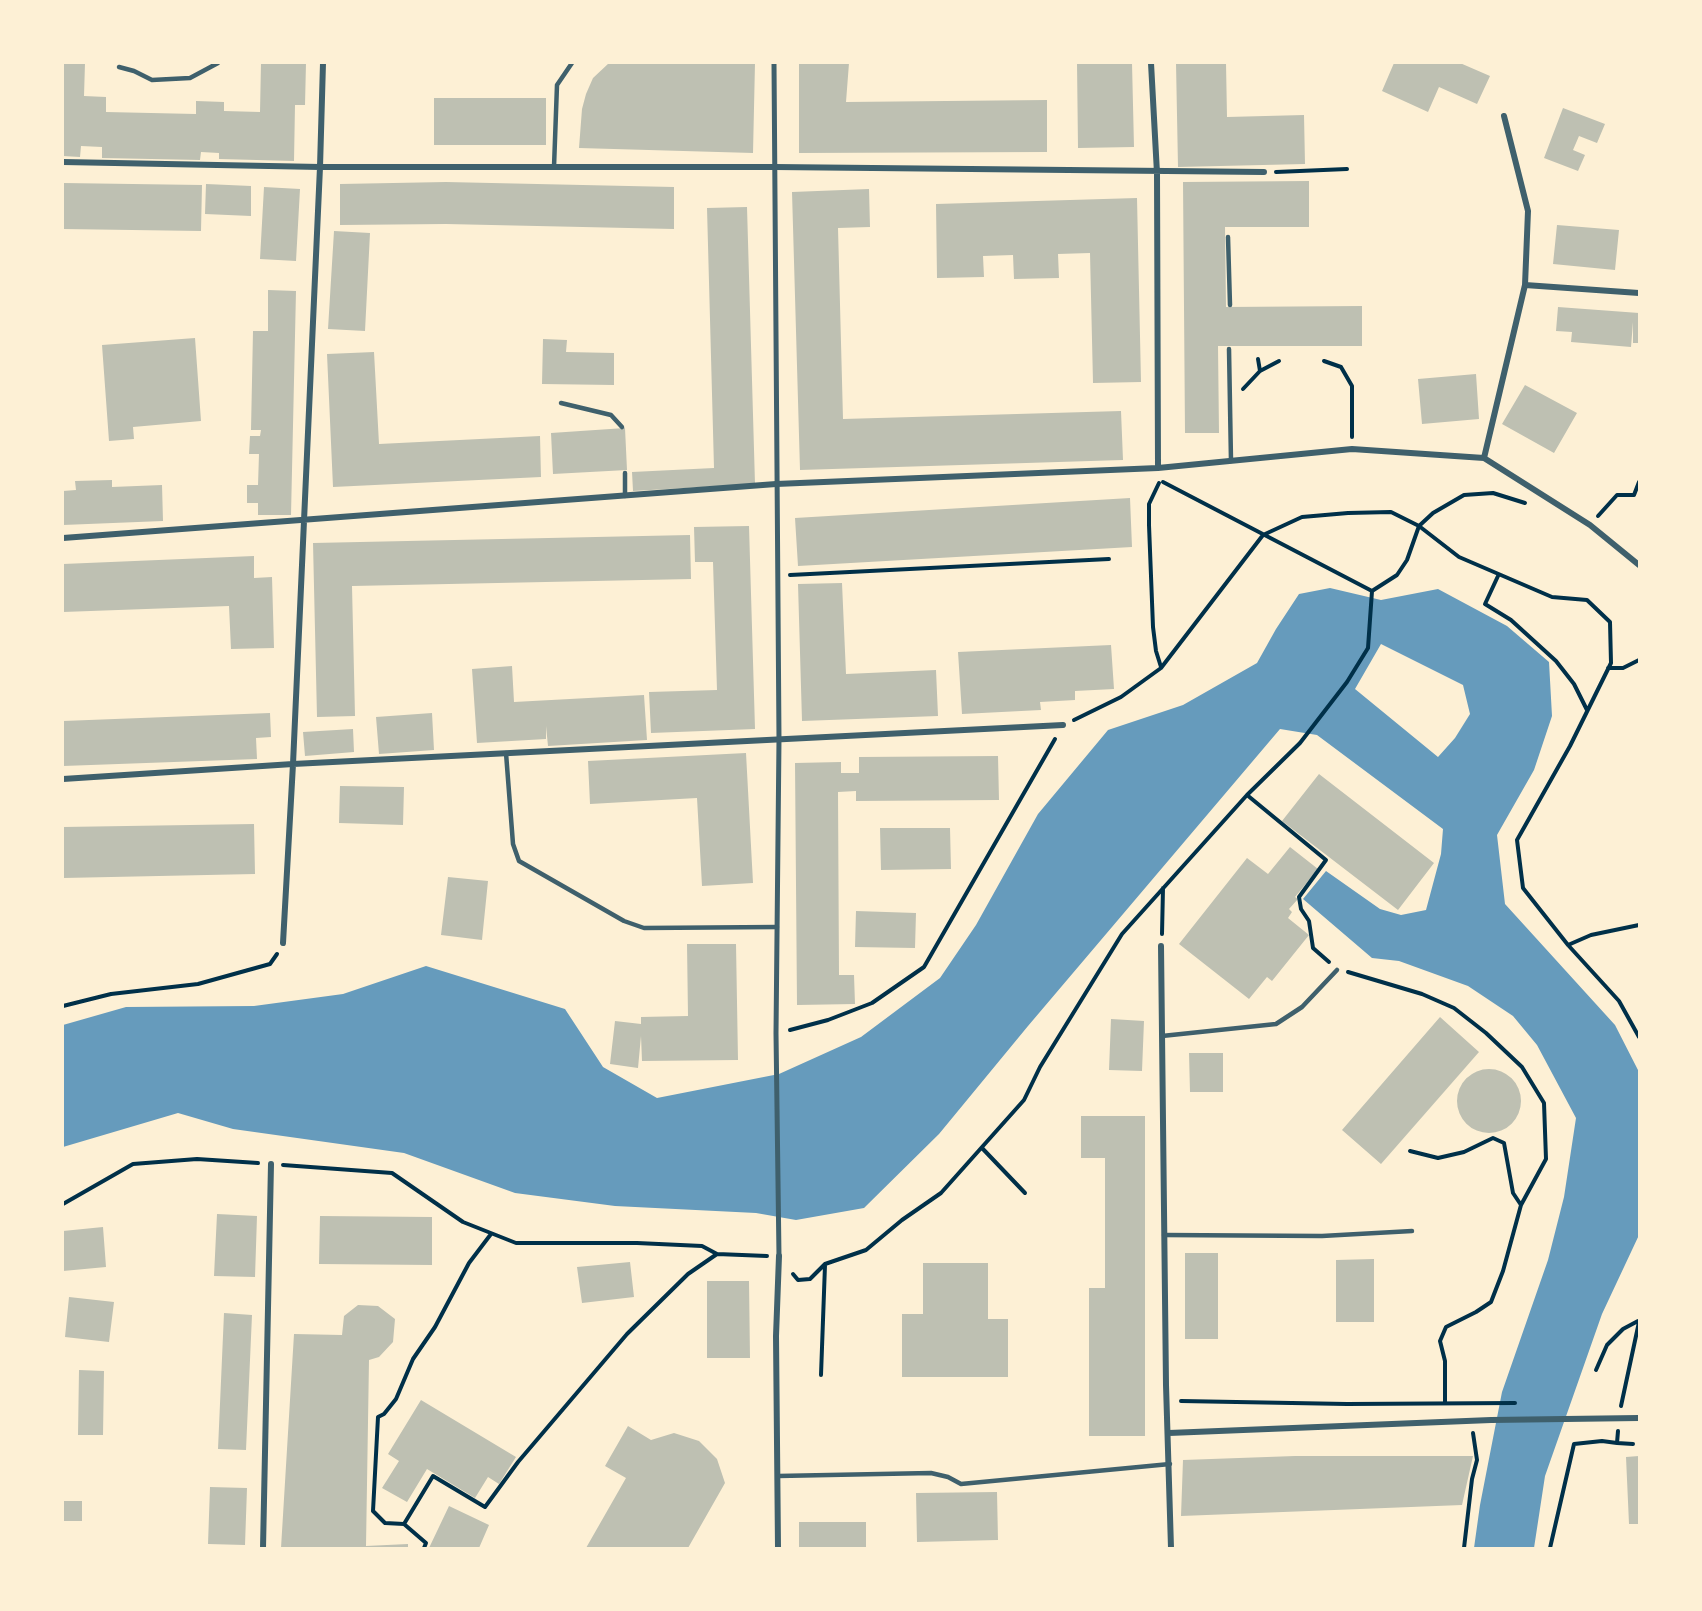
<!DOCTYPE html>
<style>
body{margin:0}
#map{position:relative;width:1702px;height:1611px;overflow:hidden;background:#fdf0d5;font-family:Rubik,sans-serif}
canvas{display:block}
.frame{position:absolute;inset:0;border:64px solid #fdf0d5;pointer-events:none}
</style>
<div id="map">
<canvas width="1702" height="1611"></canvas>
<div class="frame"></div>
</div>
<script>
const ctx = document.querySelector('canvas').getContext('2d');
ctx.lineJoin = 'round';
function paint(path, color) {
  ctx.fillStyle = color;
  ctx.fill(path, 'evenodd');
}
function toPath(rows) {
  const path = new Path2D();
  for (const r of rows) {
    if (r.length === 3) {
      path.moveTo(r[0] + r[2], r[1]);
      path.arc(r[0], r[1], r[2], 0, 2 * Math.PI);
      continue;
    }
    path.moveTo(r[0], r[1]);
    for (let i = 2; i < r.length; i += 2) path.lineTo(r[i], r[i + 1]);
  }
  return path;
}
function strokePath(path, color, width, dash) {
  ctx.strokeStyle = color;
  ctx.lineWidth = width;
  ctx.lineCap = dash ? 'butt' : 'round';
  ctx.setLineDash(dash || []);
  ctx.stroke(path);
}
const water = toPath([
 [1330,588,1381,600,1438,589,1507,626,1549,662,1552,716,1534,770,1497,835,1505,904,1615,1025,1639,1072,1639,1235,1602,1314,1545,1476,1534,1548,1474,1548,1480,1505,1502,1392,1548,1260,1564,1197,1576,1118,1537,1045,1513,1016,1468,986,1399,961,1372,958,1303,899,1326,871,1380,909,1401,915,1426,910,1441,854,1443,829,1317,735,1280,729,1028,1026,939,1134,864,1208,796,1220,756,1213,615,1206,515,1193,404,1153,233,1129,178,1113,63,1147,63,1025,126,1007,254,1006,343,994,426,966,565,1009,603,1067,657,1098,779,1074,861,1037,940,978,976,925,1038,814,1108,730,1183,705,1257,663,1276,629,1299,594],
 [1381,644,1463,685,1470,714,1455,738,1438,757,1355,689]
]);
const building = toPath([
 [63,63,85,63,84,96,106,97,106,112,196,114,196,101,224,102,224,111,260,112,261,63,306,63,305,105,295,105,294,161,219,159,219,153,201,152,200,160,102,158,102,147,81,146,80,157,63,156],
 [609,63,755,63,753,153,579,148,582,109,586,94,593,78],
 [799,63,849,63,846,102,1047,100,1047,152,799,153],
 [1077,63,1132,63,1134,147,1078,148],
 [1176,63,1226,63,1227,117,1304,115,1305,164,1178,167],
 [1394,63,1460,63,1490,76,1477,104,1439,87,1428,112,1382,91],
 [434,98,546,98,546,145,434,145],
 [1563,108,1605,124,1597,143,1579,136,1573,150,1585,155,1578,171,1544,158],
 [1309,181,1309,227,1225,227,1226,307,1362,306,1362,346,1218,346,1219,433,1185,433,1183,182],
 [446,182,674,187,674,229,446,224,340,225,340,184],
 [63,183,202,185,201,231,63,229],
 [206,184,251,186,251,216,205,214],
 [264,187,300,189,296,261,260,259],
 [869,189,870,227,838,228,843,419,1121,411,1123,460,800,470,792,192],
 [1137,198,1141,382,1093,383,1090,253,1058,254,1059,278,1014,279,1013,255,983,256,984,277,937,278,936,204],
 [747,207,755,484,633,491,632,472,714,468,707,208],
 [1557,225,1619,230,1615,270,1553,264],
 [334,231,370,233,365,331,328,329],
 [268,290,296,291,291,515,258,515,258,503,247,503,247,485,258,485,259,454,249,454,250,436,260,436,261,430,251,430,253,331,268,331],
 [1558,307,1639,313,1639,343,1633,343,1633,322,1631,347,1571,342,1572,332,1556,331],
 [195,338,201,421,133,427,134,439,109,441,102,345],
 [543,339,567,340,566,352,614,353,614,385,542,384],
 [374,352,379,444,540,436,541,477,333,487,327,354],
 [1476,374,1479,419,1422,424,1418,379],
 [1525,385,1577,413,1554,453,1502,424],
 [625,428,627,470,553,474,551,433],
 [112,480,112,487,162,485,163,521,63,525,63,491,76,490,75,481],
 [1130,498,1132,547,798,566,795,518],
 [749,526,755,729,651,733,649,692,717,690,713,562,695,562,694,527],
 [690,535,691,579,352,586,355,716,317,717,313,543],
 [254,556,254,578,272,577,274,648,231,649,229,606,63,612,63,564],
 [842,583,846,674,936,670,938,716,802,721,798,584],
 [1111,645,1114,689,1075,691,1075,700,1040,702,1041,710,962,714,958,652],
 [512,666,514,702,644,695,647,740,548,746,546,726,546,739,477,743,472,669],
 [270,713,271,737,256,738,257,759,63,766,63,721],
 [432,713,434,750,379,754,376,717],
 [353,729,354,752,305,756,303,732],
 [746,753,753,883,702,886,697,798,590,804,588,761],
 [998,756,999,800,856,801,856,791,838,792,839,975,854,975,855,1004,797,1005,795,763,841,762,841,773,859,773,859,757],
 [1319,774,1434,863,1398,910,1282,821],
 [340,786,404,787,403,825,339,823],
 [254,824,255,874,63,878,63,827],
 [880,828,950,828,951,869,881,870],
 [1290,847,1318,869,1295,897,1298,899,1289,909,1292,912,1288,918,1309,935,1272,981,1267,977,1249,999,1179,944,1247,858,1268,874],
 [448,877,488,881,482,940,441,935],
 [856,911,916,913,915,948,855,947],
 [687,944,736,944,738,1060,642,1061,641,1036,638,1068,610,1064,615,1021,641,1024,641,1017,688,1016],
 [1440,1017,1479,1052,1381,1164,1342,1130],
 [1111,1019,1144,1021,1142,1071,1109,1070],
 [1189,1053,1223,1053,1223,1092,1190,1092],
 [1489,1101,32],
 [1081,1116,1145,1116,1145,1436,1089,1436,1089,1288,1105,1288,1105,1158,1081,1158],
 [217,1214,257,1216,255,1277,214,1276],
 [320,1216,432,1217,432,1265,319,1264],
 [103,1227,106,1267,63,1271,63,1231],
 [1185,1253,1218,1253,1218,1339,1185,1339],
 [1374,1259,1374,1322,1336,1322,1336,1260],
 [630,1262,634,1297,582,1303,577,1267],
 [923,1263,988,1263,988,1319,1008,1319,1008,1377,902,1377,902,1314,923,1314],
 [707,1281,749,1281,750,1358,707,1358],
 [69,1297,114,1302,109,1342,65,1337],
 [358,1305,378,1306,395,1319,393,1342,379,1357,369,1360,366,1546,408,1544,408,1548,281,1548,294,1334,342,1335,344,1316],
 [224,1313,252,1315,246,1450,218,1449],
 [79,1370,104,1371,103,1435,78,1435],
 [421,1400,516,1457,499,1484,488,1477,475,1498,427,1469,407,1502,382,1488,399,1461,388,1454],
 [628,1426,651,1440,674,1433,699,1441,717,1459,725,1483,688,1548,586,1548,626,1478,605,1466],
 [1295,1456,1473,1456,1462,1505,1181,1516,1183,1460],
 [1639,1456,1639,1524,1629,1524,1626,1457],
 [210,1487,247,1488,245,1545,208,1544],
 [997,1492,998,1540,917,1542,916,1493],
 [63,1501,82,1501,82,1521,63,1521],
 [449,1506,489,1525,479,1548,429,1548],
 [799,1522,866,1522,866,1548,799,1548]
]);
const path = toPath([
 [1276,172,1347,169],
 [1324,361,1341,367,1352,386,1352,437],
 [1260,371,1279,361],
 [1243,389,1260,371,1258,359],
 [1163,482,1372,591],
 [1159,483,1149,504,1149,525,1153,627,1156,651,1161,667],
 [1598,516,1617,495,1634,495,1639,482],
 [790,575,1109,559],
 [1498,576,1485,604,1511,620,1556,661,1574,684,1587,710],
 [1372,591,1397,575,1407,560,1419,526,1459,557,1552,597,1587,600,1610,622,1611,663,1570,746,1517,840,1523,888,1568,945,1619,1001,1639,1037],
 [1608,668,1623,668,1639,660],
 [1074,720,1121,697,1161,668,1263,535,1302,517,1348,513,1391,512,1419,526,1433,513,1464,495,1493,493,1525,503],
 [1247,795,1326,860,1299,897,1301,909,1309,921,1313,948,1329,962],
 [1162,934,1163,888],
 [1568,945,1591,935,1639,925],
 [1348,972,1422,994,1454,1008,1486,1033,1522,1067,1544,1103,1546,1159,1521,1205,1503,1271,1491,1302,1476,1312,1446,1327,1440,1341,1445,1361,1445,1403],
 [63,1006,111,994,198,984,270,964,277,954],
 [790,1030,828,1020,872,1003,924,967,1055,739],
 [982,1148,1025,1193],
 [1410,1151,1438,1158,1464,1152,1493,1138,1504,1143,1513,1193,1521,1205],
 [283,1165,392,1173,463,1222,516,1243,637,1243,702,1246,717,1254,767,1256],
 [63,1204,133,1164,197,1159,258,1163],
 [793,1274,798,1280,810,1279,825,1264,866,1250,902,1220,941,1193,1024,1100,1040,1067,1122,934,1247,795,1300,743,1347,682,1368,648,1372,591],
 [1596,1370,1607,1345,1623,1329,1638,1321],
 [821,1375,825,1265],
 [1181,1401,1347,1404,1515,1403],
 [1621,1406,1639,1322],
 [1617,1443,1633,1444],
 [404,1524,385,1523,373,1511,378,1417,384,1414,396,1399,413,1359,435,1327,469,1263,491,1234],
 [424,1548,426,1543,404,1524,433,1476,485,1507,518,1462,627,1334,688,1274,717,1254],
 [1464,1548,1472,1479,1477,1460,1473,1433],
 [1550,1548,1574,1444,1602,1441,1617,1443,1618,1431]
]);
const service = toPath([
 [119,67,134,71,152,80,190,78,218,63],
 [554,167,557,85,572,63],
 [1228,237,1230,305],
 [1229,349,1231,461],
 [561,403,611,415,622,427],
 [625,473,625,496],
 [506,753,513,844,519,861,624,921,644,928,777,927],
 [1162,1036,1276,1024,1302,1007,1337,970],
 [1164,1235,1322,1236,1412,1231],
 [778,1476,931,1473,948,1477,961,1484,1170,1464]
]);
const pedestrian = toPath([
 [774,63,779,739,776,1033,779,1256]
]);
const minor = toPath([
 [1151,63,1157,173,1158,468],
 [63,162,320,167,775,167,1264,172],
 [1525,285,1639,293],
 [1484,458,1525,285,1528,211,1504,116],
 [63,538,776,484,1158,468,1352,449,1484,458,1590,525,1639,565],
 [63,779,293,764,1063,725],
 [283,943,293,764,320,167,323,63],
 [1161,946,1166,1385,1171,1548],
 [1169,1433,1491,1420,1639,1418],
 [263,1548,271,1164],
 [778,1548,776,1336,779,1256]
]);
paint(water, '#669bbc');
paint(building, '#bec0b2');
strokePath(path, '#003049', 4);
strokePath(service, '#3f606c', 4.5);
strokePath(pedestrian, '#3f606c', 5);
strokePath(minor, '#3f606c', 6);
</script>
